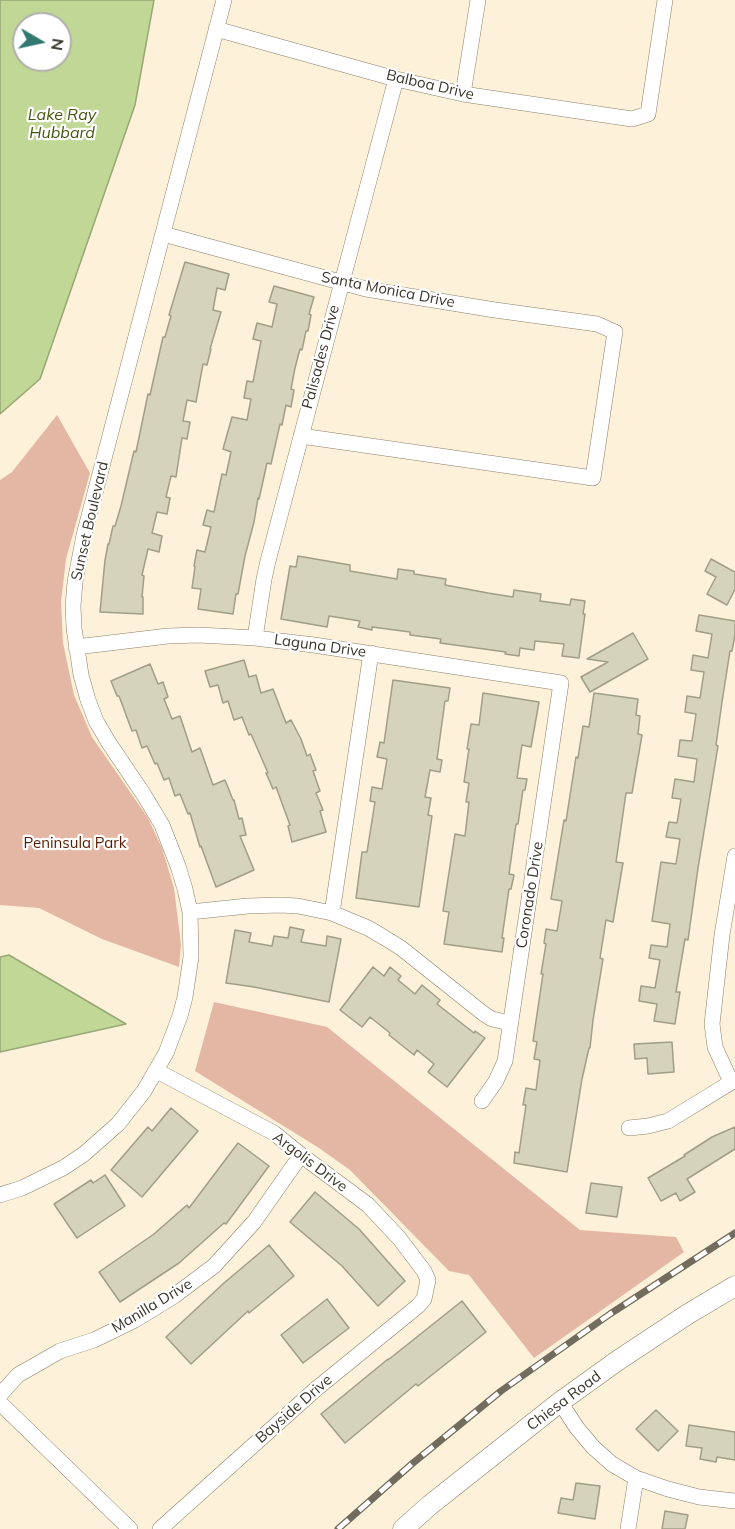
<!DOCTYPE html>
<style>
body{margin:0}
#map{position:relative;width:735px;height:1529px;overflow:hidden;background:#fdf1d9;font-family:Mulish,sans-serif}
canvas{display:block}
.north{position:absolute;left:12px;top:12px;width:60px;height:60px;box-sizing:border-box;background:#fff;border:2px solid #b0afab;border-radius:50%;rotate:99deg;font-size:16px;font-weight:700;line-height:24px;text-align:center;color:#3a362c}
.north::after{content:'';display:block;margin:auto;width:21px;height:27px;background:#327970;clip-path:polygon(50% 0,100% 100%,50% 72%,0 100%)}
</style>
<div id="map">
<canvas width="735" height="1529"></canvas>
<div class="north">N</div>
</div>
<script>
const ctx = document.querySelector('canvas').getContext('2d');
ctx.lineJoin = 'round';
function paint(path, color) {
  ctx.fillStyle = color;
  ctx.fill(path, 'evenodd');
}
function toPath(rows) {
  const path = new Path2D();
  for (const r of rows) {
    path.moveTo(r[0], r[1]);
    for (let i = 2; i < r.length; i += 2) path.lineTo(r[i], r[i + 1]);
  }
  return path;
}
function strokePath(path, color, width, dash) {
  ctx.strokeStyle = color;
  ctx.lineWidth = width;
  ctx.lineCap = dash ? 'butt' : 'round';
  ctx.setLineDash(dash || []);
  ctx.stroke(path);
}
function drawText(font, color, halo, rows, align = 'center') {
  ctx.font = font + ' Mulish,sans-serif';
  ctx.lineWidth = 4.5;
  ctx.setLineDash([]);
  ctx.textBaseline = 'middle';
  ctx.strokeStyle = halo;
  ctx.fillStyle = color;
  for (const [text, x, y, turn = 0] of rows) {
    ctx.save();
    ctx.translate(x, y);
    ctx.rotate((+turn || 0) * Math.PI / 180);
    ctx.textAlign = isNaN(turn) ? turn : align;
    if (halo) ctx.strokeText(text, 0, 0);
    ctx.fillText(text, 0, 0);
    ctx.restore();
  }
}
const green = toPath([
 [57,415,90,473,66,559,61,602,63,643,74,695,92,737,148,818,162,848,174,888,181,945,179,967,102,939,39,908,0,905,0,480,12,472],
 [214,1002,327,1027,580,1230,676,1237,684,1252,534,1358,469,1275,449,1271,350,1170,319,1148,195,1071]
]);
const water = toPath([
 [0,0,154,0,135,105,40,379,0,414,0,0],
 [24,24,60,24,60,60,24,60,24,24],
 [9,955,126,1024,0,1052,0,957,9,955]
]);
const building = toPath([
 [185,262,229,274,225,290,217,288,213,310,221,312,210,349,211,349,207,365,203,364,196,402,187,400,183,421,190,422,187,439,182,438,176,477,171,476,166,497,170,498,167,514,157,512,152,533,162,536,159,552,148,549,142,575,144,576,142,597,143,597,143,614,100,612,105,560,108,544,109,544,113,526,115,526,121,506,134,451,136,452,148,394,150,395,163,337,165,337,171,316,169,315,185,262],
 [274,286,314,297,309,314,311,315,308,331,306,331,302,350,300,349,295,368,291,389,294,390,291,407,286,405,282,425,280,424,271,464,267,463,259,499,258,498,254,522,245,556,238,594,236,594,233,614,198,609,201,589,192,588,195,567,194,566,197,550,205,552,211,527,203,525,207,510,214,512,222,474,226,475,231,452,223,449,232,417,247,420,251,399,244,398,247,381,253,382,261,341,253,339,257,323,272,327,277,304,269,302,274,286],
 [298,556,350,565,350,571,397,579,398,569,414,571,414,574,446,579,445,585,488,593,513,597,514,590,541,594,540,601,570,605,571,599,585,601,583,614,585,614,579,658,562,656,564,644,535,641,534,650,520,648,519,656,505,654,506,652,440,643,441,639,410,635,410,632,372,627,372,630,358,627,360,621,329,616,327,627,281,619,290,566,296,567,298,556],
 [711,559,735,572,735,589,727,605,707,594,716,577,705,571,711,559],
 [699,615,735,621,735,635,732,651,730,651,722,702,716,745,718,746,698,868,688,940,685,939,676,992,680,992,675,1024,654,1021,657,1004,639,1001,641,986,655,988,660,960,649,958,651,945,667,947,670,924,652,921,661,862,676,864,680,839,666,837,669,822,677,823,681,799,672,798,675,779,694,782,697,759,678,756,680,740,692,741,696,714,685,712,687,696,700,698,704,672,691,670,693,655,708,658,712,634,696,631,699,615],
 [633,633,648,659,590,692,581,677,608,662,587,659,633,633],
 [244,660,249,677,256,675,261,693,273,689,286,723,291,720,301,739,307,756,310,754,316,770,313,771,320,791,316,793,323,810,320,811,326,832,292,842,288,826,290,825,276,787,273,789,266,773,268,773,251,734,249,735,242,717,234,720,228,701,223,703,218,685,210,687,205,671,244,660],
 [150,664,158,684,163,682,168,697,164,699,172,719,180,716,192,752,200,748,213,785,225,780,233,800,234,800,239,819,242,818,246,835,240,836,254,870,216,887,201,846,200,847,190,813,188,814,180,794,175,796,169,778,164,780,157,763,155,764,147,746,142,748,136,730,132,731,119,696,117,696,111,681,150,664],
 [393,680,450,688,448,701,445,701,437,759,442,760,440,772,430,770,425,797,431,798,428,815,432,816,419,907,356,898,362,852,367,852,375,802,370,801,372,787,382,789,387,759,377,757,380,742,384,743,393,680],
 [483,693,539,702,531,747,522,745,517,778,527,779,525,790,523,790,518,824,516,824,509,874,514,875,511,889,509,889,502,938,504,938,502,952,444,944,449,912,443,911,455,834,465,836,469,802,466,802,469,783,464,782,469,749,467,749,471,724,479,725,483,693],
 [594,693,638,699,636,715,640,716,638,734,642,735,632,793,626,793,616,862,623,863,613,922,606,920,600,958,603,959,593,1020,590,1048,589,1048,582,1079,567,1172,514,1163,515,1152,519,1153,526,1105,523,1105,526,1088,536,1090,540,1060,534,1059,537,1042,533,1041,543,974,541,974,546,944,544,943,546,929,557,931,562,901,551,899,564,820,566,821,576,757,578,758,583,726,589,727,594,693],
 [290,927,304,930,301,942,326,946,327,936,341,939,329,1002,254,987,226,983,235,930,251,933,249,942,272,946,274,936,288,938,290,927],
 [373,967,384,976,390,967,401,976,398,980,415,994,422,985,440,1000,437,1004,474,1033,475,1031,485,1038,447,1087,428,1072,434,1064,417,1050,414,1055,389,1035,390,1033,370,1017,362,1027,340,1010,373,967],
 [672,1042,674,1072,648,1074,647,1058,635,1059,634,1044,672,1042],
 [171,1108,198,1131,142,1197,111,1170,148,1127,152,1131,171,1108],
 [735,1127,735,1149,687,1179,695,1192,680,1201,676,1193,661,1201,648,1178,685,1156,684,1155,712,1137,735,1127],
 [238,1143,269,1166,226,1224,224,1223,179,1263,120,1302,99,1272,154,1234,187,1205,189,1208,238,1143],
 [105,1175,125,1206,77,1238,54,1204,91,1180,93,1183,105,1175],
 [591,1183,622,1187,617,1217,586,1213,591,1183],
 [315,1192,359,1229,405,1281,378,1306,342,1266,290,1222,315,1192],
 [269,1245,294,1276,249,1313,248,1311,191,1364,166,1337,224,1283,269,1245],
 [327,1299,349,1328,303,1363,281,1335,327,1299],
 [462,1301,486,1332,418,1386,416,1384,345,1443,321,1414,388,1359,388,1360,462,1301],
 [656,1410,678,1431,658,1451,636,1429,656,1410],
 [689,1425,735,1432,735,1460,717,1457,716,1462,700,1459,702,1448,686,1446,689,1425],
 [576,1483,600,1486,595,1519,558,1513,561,1498,573,1500,576,1483],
 [665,1511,688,1515,685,1529,662,1529,665,1511]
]);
const minor = toPath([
 [216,29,396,79,463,94,632,119,648,114,665,0],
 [463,94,478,0],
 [163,234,366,289,495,310,597,324,615,332,593,478,301,436],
 [255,638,264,579,268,561,396,79],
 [76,647,168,636,199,635,255,638,314,645,561,683,505,1061,496,1081,482,1101],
 [190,912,248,906,281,905,298,906,332,913,368,928,385,938,401,948,484,1014,492,1019,510,1023],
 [332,913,371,653],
 [157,1071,274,1133,301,1155,368,1205,399,1238,424,1271,428,1280,424,1299,418,1306,316,1389,160,1529],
 [731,1082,715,1047,712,1024,722,935,735,856],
 [629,1128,648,1126,668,1121,735,1080],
 [0,1195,22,1188,63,1168,84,1154,118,1124,144,1091,166,1053,180,1016,185,997,191,957,190,912,185,889,178,866,162,825,144,795,109,743,96,721,88,700,81,675,74,628,73,606,75,582,84,535,224,0],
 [0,1395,18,1375,60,1351,94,1340,135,1320,174,1296,214,1266,254,1222,301,1155],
 [560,1402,577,1428,593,1447,612,1464,636,1478,668,1489,699,1497,735,1501],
 [0,1403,130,1529],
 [628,1529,636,1478]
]);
const major = toPath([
 [403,1529,430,1505,560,1402,617,1361,688,1314,735,1286]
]);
const rail = toPath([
 [338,1529,413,1463,501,1391,610,1314,735,1233]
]);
const streetNames = [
 ["Balboa Drive",430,85,13],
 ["Santa Monica Drive",388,290,11],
 ["Palisades Drive",321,357,-75],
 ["Sunset Boulevard",90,521,-77],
 ["Laguna Drive",320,646,8],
 ["Coronado Drive",530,895,-81],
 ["Argolis Drive",310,1162,37],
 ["Manilla Drive",152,1306,-31],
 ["Chiesa Road",564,1401,-37],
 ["Bayside Drive",294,1409,-41]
];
const parkNames = [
 ["Peninsula Park",75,843]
];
const waterNames = [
 ["Lake Ray",62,115],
 ["Hubbard",62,133]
];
paint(green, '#e4b7a5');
paint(water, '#c0d796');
strokePath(water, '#98a776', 1.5);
paint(building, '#d5d4ba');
strokePath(building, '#a09e86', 1.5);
strokePath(minor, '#8a7f6a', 16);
strokePath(major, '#8a7f6a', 21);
strokePath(minor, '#fff', 15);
strokePath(major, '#fff', 20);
strokePath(rail, '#726c5e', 7);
strokePath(rail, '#fff', 4.5, [14]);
drawText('15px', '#3a362c', '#fff', streetNames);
drawText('15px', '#571c00', '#fff', parkNames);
drawText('italic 16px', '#435711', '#fff', waterNames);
</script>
